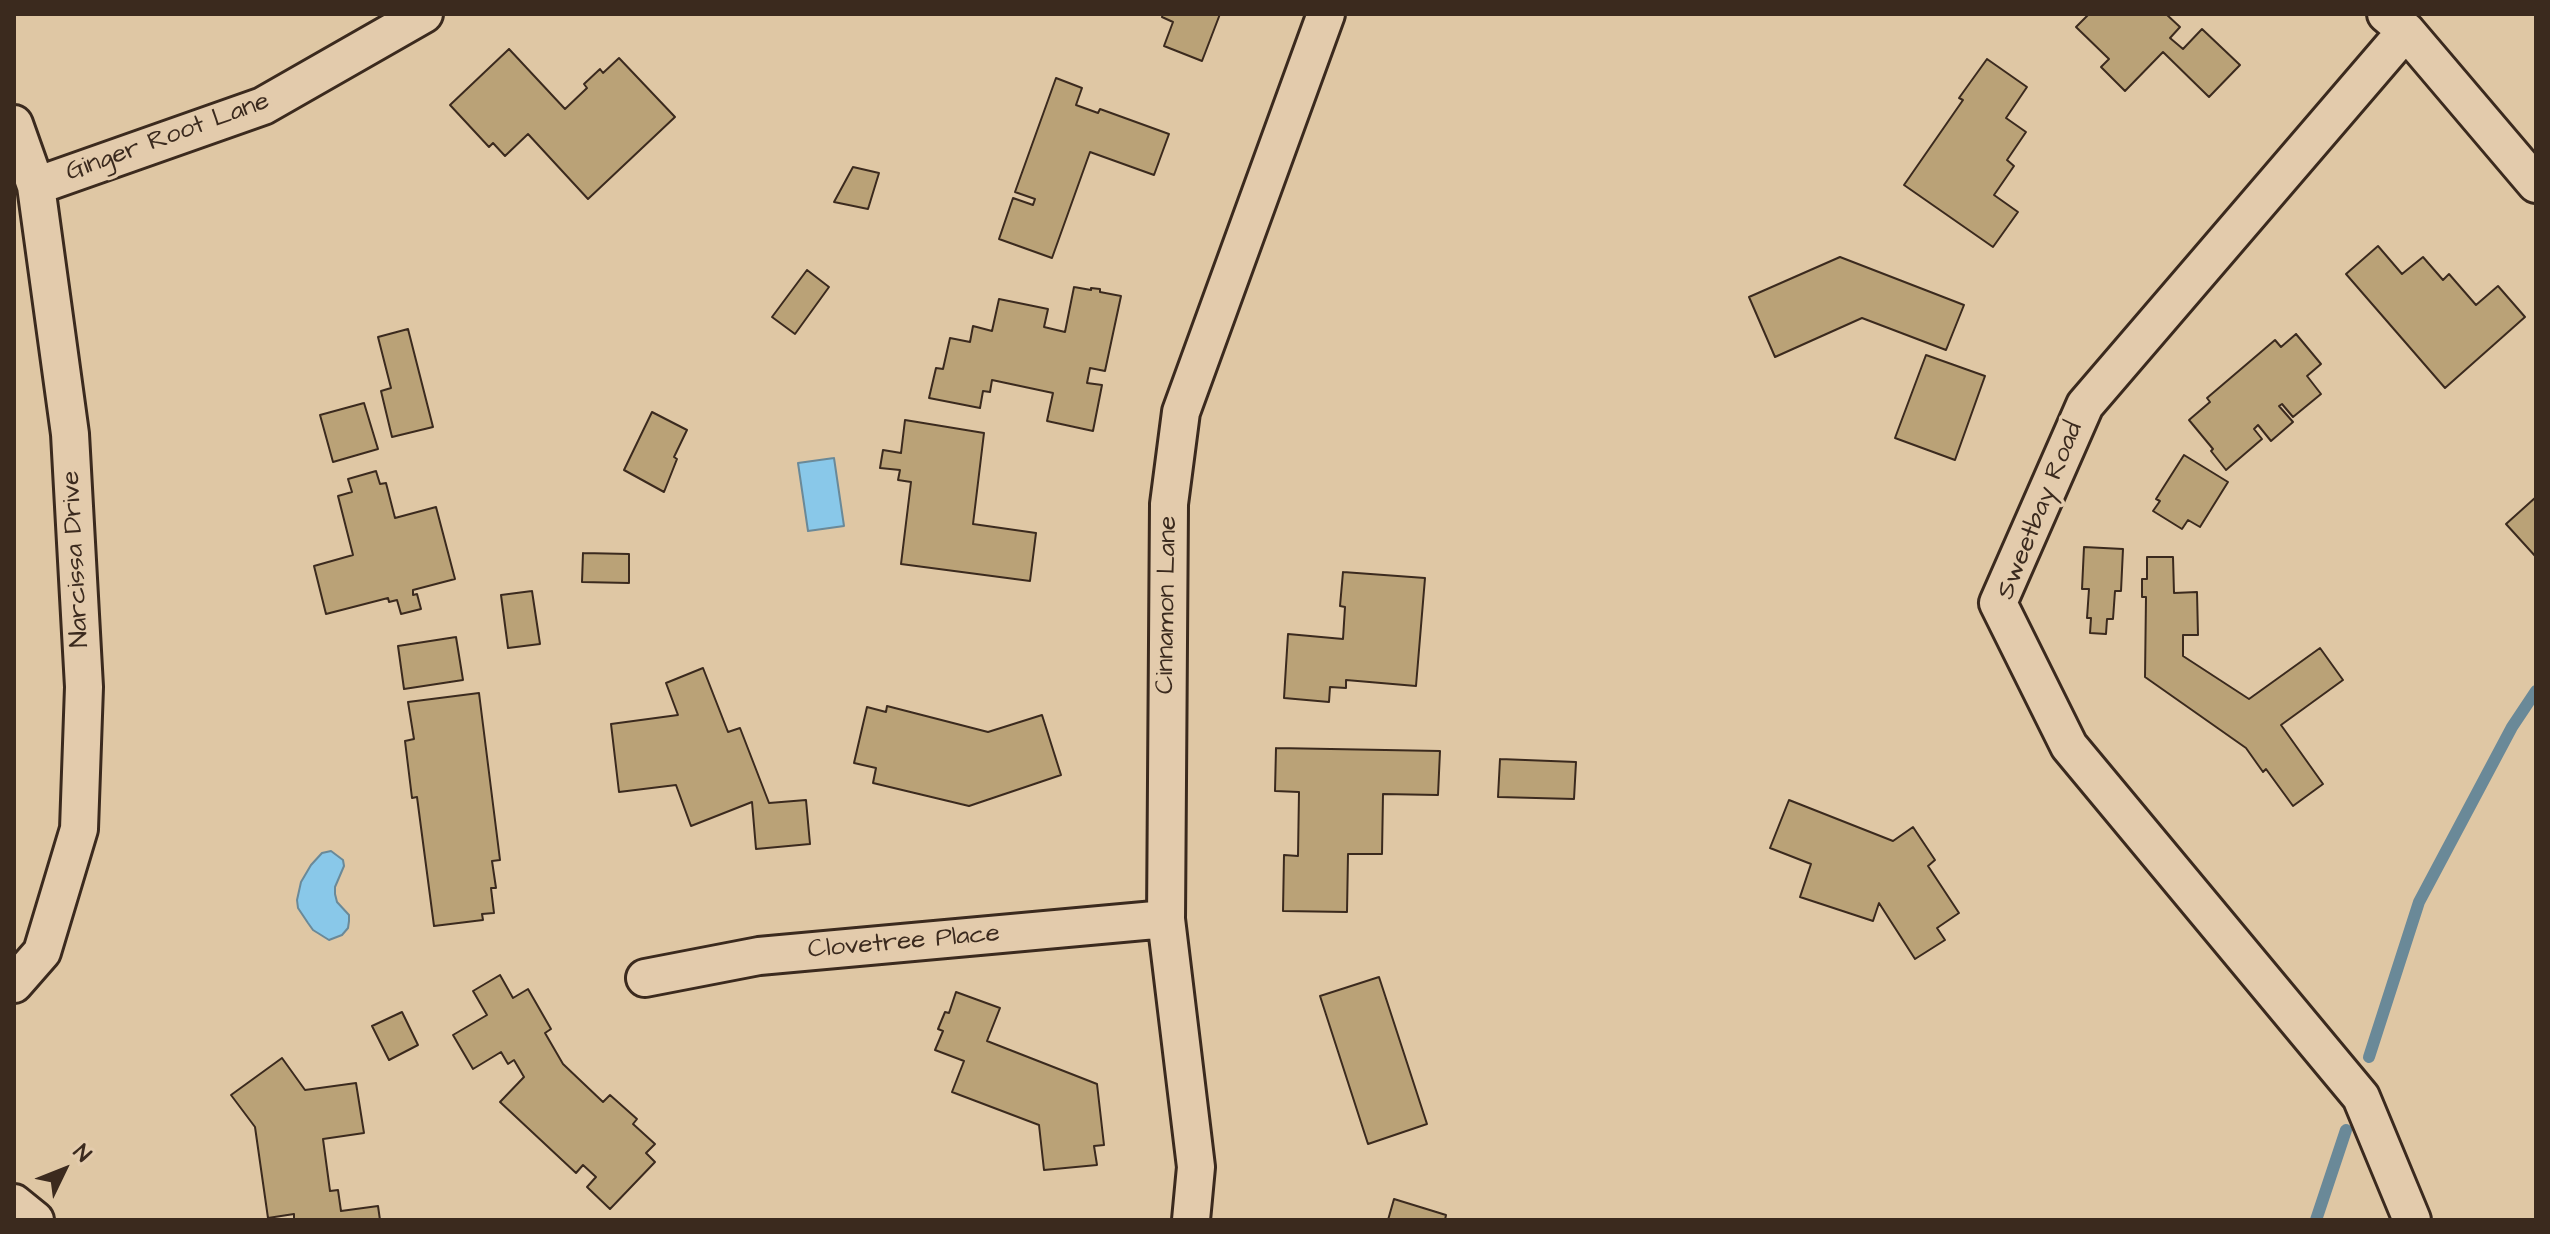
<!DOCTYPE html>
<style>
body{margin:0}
#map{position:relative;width:2550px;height:1234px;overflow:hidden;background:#dfc7a4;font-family:"Architects Daughter",sans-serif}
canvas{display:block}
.frame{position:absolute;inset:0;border:16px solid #3b2a1e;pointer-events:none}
.north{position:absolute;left:24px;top:1130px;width:80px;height:80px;-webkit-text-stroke:6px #e3cbac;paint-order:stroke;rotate:47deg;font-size:22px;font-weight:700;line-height:32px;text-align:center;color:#3b2a1e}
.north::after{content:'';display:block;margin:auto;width:28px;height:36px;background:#3b2a1e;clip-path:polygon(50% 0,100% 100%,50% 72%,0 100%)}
</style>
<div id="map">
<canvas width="2550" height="1234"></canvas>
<div class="frame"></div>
<div class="north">N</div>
</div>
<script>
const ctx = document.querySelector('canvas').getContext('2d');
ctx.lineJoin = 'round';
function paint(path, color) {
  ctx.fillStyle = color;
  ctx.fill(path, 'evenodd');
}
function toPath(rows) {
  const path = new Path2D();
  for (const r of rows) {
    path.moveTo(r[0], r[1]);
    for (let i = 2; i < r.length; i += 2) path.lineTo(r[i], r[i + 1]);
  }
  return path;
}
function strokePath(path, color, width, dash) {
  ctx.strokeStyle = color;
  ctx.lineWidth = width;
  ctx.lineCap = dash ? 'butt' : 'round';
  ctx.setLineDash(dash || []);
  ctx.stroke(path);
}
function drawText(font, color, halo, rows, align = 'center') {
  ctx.font = font + ' "Architects Daughter",sans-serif';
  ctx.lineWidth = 7;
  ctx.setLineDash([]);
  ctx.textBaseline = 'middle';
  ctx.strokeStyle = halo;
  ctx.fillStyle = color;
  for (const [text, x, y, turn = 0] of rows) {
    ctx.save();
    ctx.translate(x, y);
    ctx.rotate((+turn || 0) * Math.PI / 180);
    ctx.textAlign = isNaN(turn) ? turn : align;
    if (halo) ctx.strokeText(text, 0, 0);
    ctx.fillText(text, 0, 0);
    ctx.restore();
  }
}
const water = toPath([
 [834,458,844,526,808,531,798,463,834,458],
 [331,851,343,860,344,866,335,887,335,894,337,902,349,915,349,921,348,928,342,935,329,940,313,930,308,923,298,908,297,900,301,882,311,865,322,853,331,851]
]);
const stream = toPath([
 [2369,1057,2419,902,2512,727,2536,691],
 [2316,1220,2346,1130]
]);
const building = toPath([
 [1163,14,1220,14,1202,61,1164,46,1173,22,1162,17,1163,14],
 [2089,14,2166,14,2180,27,2170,38,2183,49,2202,29,2240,65,2209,97,2163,52,2125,91,2101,67,2109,59,2076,27,2089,14],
 [509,49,565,109,587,88,584,84,600,69,603,73,619,58,675,117,588,199,528,134,505,156,493,143,489,147,450,105,509,49],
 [1987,59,2027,87,2006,118,2026,132,2007,160,2014,166,1994,195,2018,212,1993,247,1904,185,1963,100,1959,98,1987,59],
 [1056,78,1082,88,1076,105,1098,113,1100,109,1169,134,1154,175,1090,152,1052,258,999,239,1013,198,1033,205,1035,199,1015,192,1056,78],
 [853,167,879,173,868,209,834,202,853,167],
 [2378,246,2402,274,2423,257,2443,280,2449,274,2476,305,2498,286,2525,317,2445,388,2346,274,2378,246],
 [1840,257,1964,305,1946,350,1862,318,1775,357,1749,297,1840,257],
 [807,270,829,287,795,334,772,317,807,270],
 [1074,287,1091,290,1091,288,1100,289,1100,292,1121,296,1105,371,1090,368,1087,383,1102,385,1093,431,1047,421,1053,393,992,380,990,392,983,391,980,408,929,398,936,368,943,369,950,338,970,342,973,326,992,331,999,299,1048,309,1044,327,1065,332,1074,287],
 [408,329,433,427,392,437,381,391,391,388,378,337,408,329],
 [2296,334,2321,364,2307,376,2321,394,2293,417,2282,404,2279,406,2293,422,2271,441,2258,425,2254,429,2262,439,2226,470,2211,451,2213,449,2189,420,2210,402,2207,398,2275,340,2281,347,2296,334],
 [1926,355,1985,376,1955,460,1895,438,1926,355],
 [364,403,378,449,333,462,320,415,364,403],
 [652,412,687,430,674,457,677,459,664,492,624,470,652,412],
 [905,420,984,433,973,524,1036,533,1030,581,901,564,911,482,898,480,900,470,880,468,883,450,901,453,905,420],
 [2184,455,2228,482,2200,527,2188,520,2182,529,2153,511,2160,501,2156,499,2184,455],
 [376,471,380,484,386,483,395,518,436,507,455,579,413,590,413,595,417,594,421,609,401,614,397,600,389,602,388,598,326,614,314,566,353,555,338,496,352,492,348,479,376,471],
 [2536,497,2536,557,2506,524,2536,497],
 [2084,547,2123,549,2121,591,2115,591,2113,619,2107,619,2106,634,2090,633,2091,618,2087,618,2089,589,2082,589,2084,547],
 [583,553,629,554,629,583,582,582,583,553],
 [2147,557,2173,557,2174,593,2197,592,2198,635,2183,635,2183,656,2249,699,2320,648,2343,680,2281,725,2323,784,2293,806,2266,769,2263,772,2246,748,2145,677,2146,597,2142,597,2142,579,2147,579,2147,557],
 [1343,572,1425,578,1416,686,1346,680,1346,688,1330,687,1329,702,1284,698,1288,634,1343,639,1345,607,1340,606,1343,572],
 [532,591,540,644,508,648,501,595,532,591],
 [456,637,463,680,404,689,398,646,456,637],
 [703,668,728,732,740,728,769,803,806,800,810,844,756,849,752,802,691,826,676,785,619,792,611,724,678,715,666,683,703,668],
 [479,693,500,860,492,861,496,888,491,888,494,913,482,914,483,920,434,926,417,797,412,798,405,741,414,739,408,702,479,693],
 [887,706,988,732,1042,715,1061,775,969,806,873,783,876,768,854,763,867,707,886,712,887,706],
 [1276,748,1440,751,1438,795,1383,794,1382,854,1348,854,1347,912,1283,911,1284,855,1298,856,1299,792,1275,791,1276,748],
 [1500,759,1576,762,1574,799,1498,797,1500,759],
 [1789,800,1893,841,1913,827,1935,860,1928,866,1959,913,1937,928,1945,940,1915,959,1879,903,1873,921,1800,897,1811,864,1770,848,1789,800],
 [500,975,513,998,528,989,551,1029,545,1033,563,1064,603,1102,610,1095,637,1119,633,1124,655,1144,646,1153,655,1162,610,1209,587,1187,596,1177,583,1165,576,1173,500,1102,524,1077,514,1060,508,1064,501,1052,473,1069,453,1035,487,1015,473,991,500,975],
 [1379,977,1427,1124,1368,1144,1320,996,1379,977],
 [956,992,1000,1008,987,1041,1097,1084,1104,1145,1094,1146,1097,1165,1044,1170,1039,1125,952,1092,964,1061,935,1050,943,1031,938,1029,945,1012,949,1013,956,992],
 [402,1012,418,1045,389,1060,372,1026,402,1012],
 [282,1058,305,1090,356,1083,364,1133,323,1139,330,1191,338,1190,341,1211,378,1206,380,1220,294,1220,294,1214,268,1218,255,1127,231,1095,282,1058],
 [1394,1199,1446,1215,1445,1220,1388,1220,1394,1199]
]);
const minor = toPath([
 [2386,14,2406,31,2536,184],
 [2406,31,2085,405,1998,603,2069,746,2361,1097,2412,1220],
 [14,124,36,186,70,434,84,687,79,829,42,952,14,984],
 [36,186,263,106,424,14],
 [645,978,759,956,1166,919],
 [14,1203,35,1220],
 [1191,1220,1196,1167,1166,919,1169,504,1181,412,1326,14]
]);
const streetNames = [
 ["Ginger Root Lane",168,138,-20],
 ["Sweetbay Road",2041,511,-68],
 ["Narcissa Drive",77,559,-93],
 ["Cinnamon Lane",1168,605,-89],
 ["Clovetree Place",904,943,-5]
];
paint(water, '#89c8e9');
strokePath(water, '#6a8998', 2);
strokePath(stream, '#6a8998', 12);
paint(building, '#baa277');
strokePath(building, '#3b2a1e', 2);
strokePath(minor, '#3b2a1e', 42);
strokePath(minor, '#e3cbac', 36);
drawText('26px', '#3b2a1e', '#e3cbac', streetNames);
</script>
